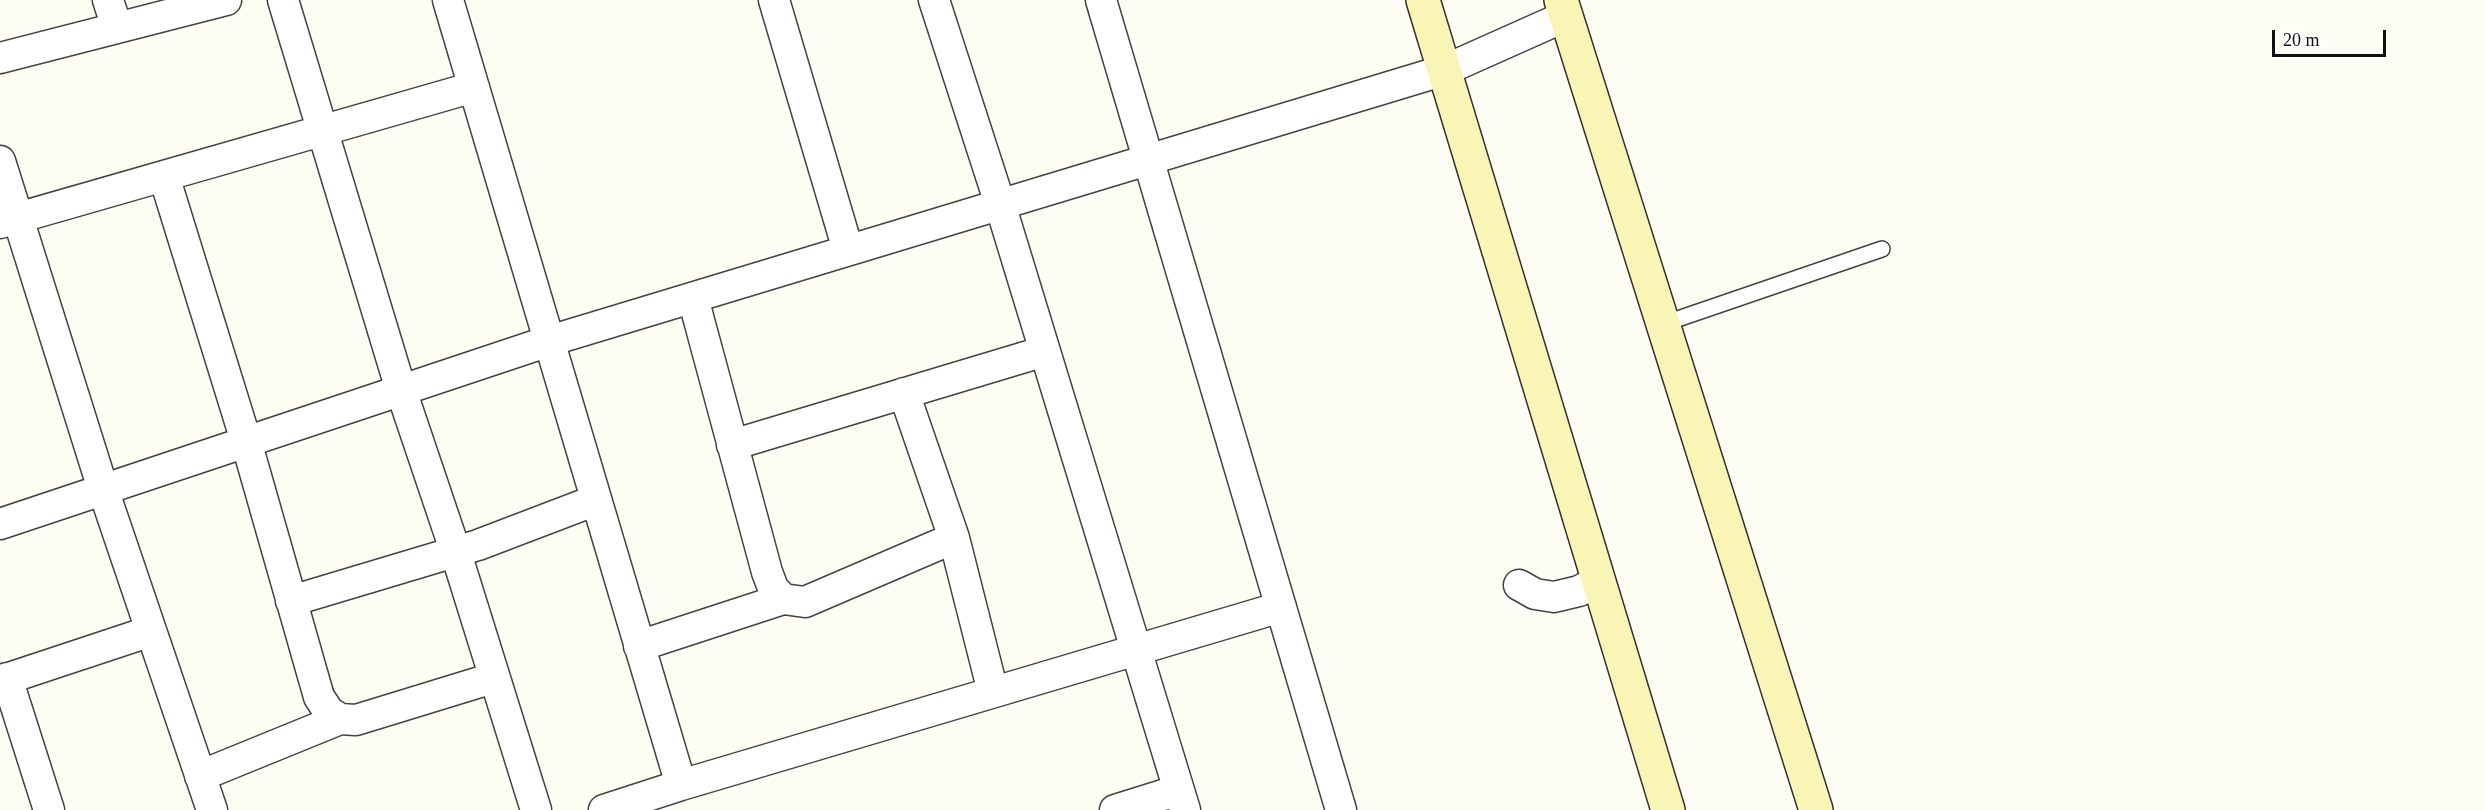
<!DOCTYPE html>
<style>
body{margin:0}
#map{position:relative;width:2485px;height:810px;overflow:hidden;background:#fefdf4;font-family:"Times New Roman",serif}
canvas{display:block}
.scale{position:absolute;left:2272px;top:30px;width:114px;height:27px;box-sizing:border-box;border:3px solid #101010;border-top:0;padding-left:8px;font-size:18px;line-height:21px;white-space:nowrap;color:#101010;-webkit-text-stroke:4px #fff;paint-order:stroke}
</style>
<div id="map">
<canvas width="2485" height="810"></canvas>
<div class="scale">20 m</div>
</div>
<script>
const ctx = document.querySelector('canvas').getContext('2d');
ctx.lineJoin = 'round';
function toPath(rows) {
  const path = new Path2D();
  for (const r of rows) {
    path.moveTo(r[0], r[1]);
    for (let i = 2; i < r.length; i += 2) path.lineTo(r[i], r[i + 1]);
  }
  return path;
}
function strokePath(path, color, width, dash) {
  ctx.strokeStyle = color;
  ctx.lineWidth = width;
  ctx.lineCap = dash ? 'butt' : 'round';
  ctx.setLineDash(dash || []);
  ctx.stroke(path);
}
const lane = toPath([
 [1663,324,1882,249]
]);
const street = toPath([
 [108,0,117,28],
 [283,0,401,390,455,550,536,810],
 [448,0,681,785],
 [774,0,848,250],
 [934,0,1000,204,1185,810],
 [1101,0,1341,810],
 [0,58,226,0],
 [0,161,103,489,212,810],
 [164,176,246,441,319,697,329,712,340,719,356,720,493,678],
 [0,223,474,87],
 [693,298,767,572,773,588,783,599,805,602,954,538],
 [904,393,954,538,993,692],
 [732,445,1045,351],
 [0,524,549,341,1445,70,1566,16],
 [1519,585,1535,594,1554,597,1579,591,1599,581],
 [291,601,478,545,596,500],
 [639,646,783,599],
 [7,678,49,810],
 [0,681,151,631],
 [200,776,340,719],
 [604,810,681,785,1281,607],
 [1115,810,1179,790]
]);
const secondary = toPath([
 [1423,0,1668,810],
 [1561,0,1816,810]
]);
strokePath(lane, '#434343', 18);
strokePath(street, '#434343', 33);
strokePath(secondary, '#323232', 36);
strokePath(lane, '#fff', 15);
strokePath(street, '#fff', 30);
strokePath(secondary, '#f9f6b5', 33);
</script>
